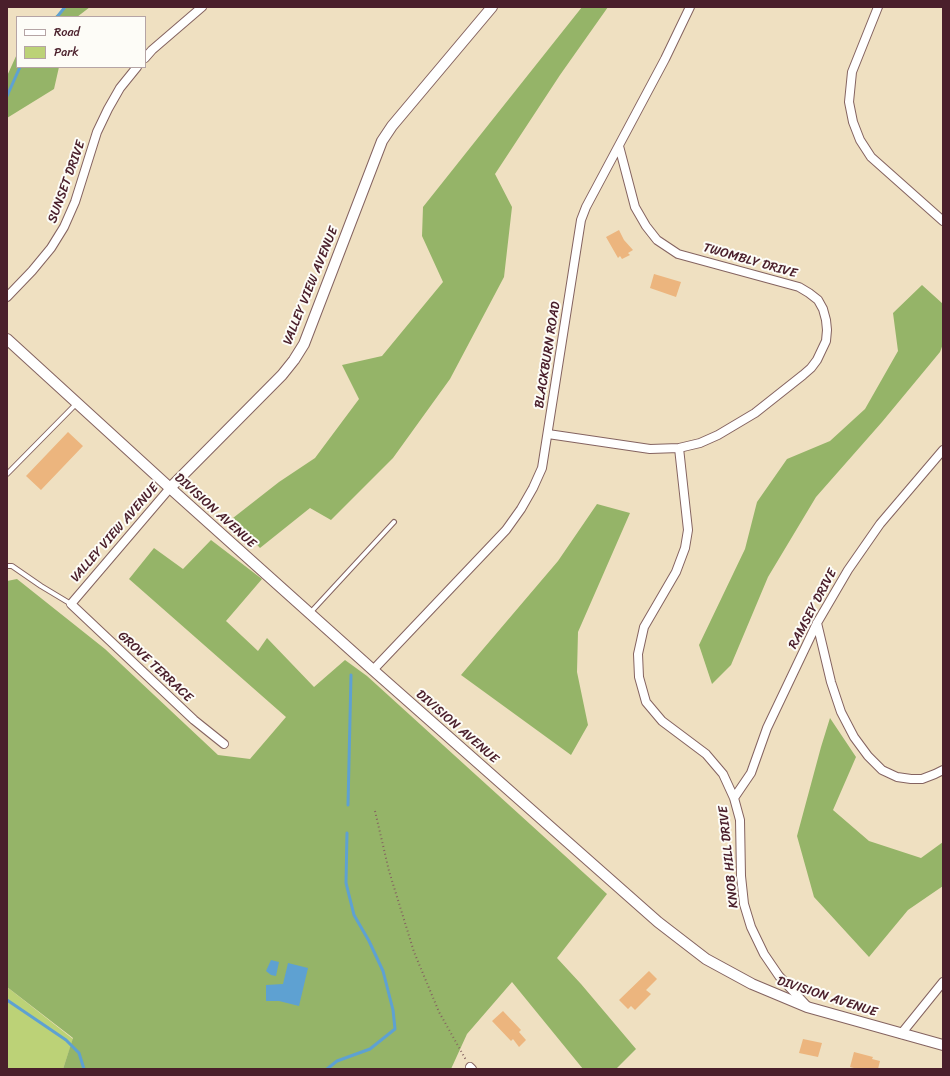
<!DOCTYPE html>
<style>
body{margin:0}
#map{position:relative;width:950px;height:1076px;overflow:hidden;background:#efe0c1;font-family:Sriracha,sans-serif}
canvas{display:block}
.frame{position:absolute;inset:0;border:8px solid #4a1f2b;pointer-events:none}
.legend{position:absolute;left:16px;top:16px;width:130px;height:52px;box-sizing:border-box;background:#fdfcf7;border:1px solid #b5a4a5;margin:0;padding:5px 7px;list-style:none;font-size:12px;color:#4a1f2b}
.legend li{display:flex;align-items:center;gap:8px;height:20px}
.legend b{width:20px;border:1px solid #b5a4a5}
</style>
<div id="map">
<canvas width="950" height="1076"></canvas>
<div class="frame"></div>
<ul class="legend">
<li><b style="height:5px;background:#fff"></b>Road</li>
<li><b style="height:11px;background:#bcd277"></b>Park</li>
</ul>
</div>
<script>
const ctx = document.querySelector('canvas').getContext('2d');
ctx.lineJoin = 'round';
function paint(path, color) {
  ctx.fillStyle = color;
  ctx.fill(path, 'evenodd');
}
function toPath(rows) {
  const path = new Path2D();
  for (const r of rows) {
    path.moveTo(r[0], r[1]);
    for (let i = 2; i < r.length; i += 2) path.lineTo(r[i], r[i + 1]);
  }
  return path;
}
function strokePath(path, color, width, dash) {
  ctx.strokeStyle = color;
  ctx.lineWidth = width;
  ctx.lineCap = dash ? 'butt' : 'round';
  ctx.setLineDash(dash || []);
  ctx.stroke(path);
}
function drawText(font, color, halo, rows, align = 'center') {
  ctx.font = font + ' Sriracha,sans-serif';
  ctx.lineWidth = 4;
  ctx.setLineDash([]);
  ctx.textBaseline = 'middle';
  ctx.strokeStyle = halo;
  ctx.fillStyle = color;
  for (const [text, x, y, turn = 0] of rows) {
    ctx.save();
    ctx.translate(x, y);
    ctx.rotate((+turn || 0) * Math.PI / 180);
    ctx.textAlign = isNaN(turn) ? turn : align;
    if (halo) ctx.strokeText(text, 0, 0);
    ctx.fillText(text, 0, 0);
    ctx.restore();
  }
}
const green = toPath([
 [7,987,73,1039,63,1069,7,1069]
]);
const forest = toPath([
 [67,7,90,7,77,17,54,17],
 [582,7,608,7,560,75,495,174,512,207,504,277,450,379,393,458,331,520,310,508,260,548,233,518,279,482,315,458,359,399,342,365,382,356,443,282,422,236,423,207],
 [17,54,17,67,59,67,54,89,7,118,7,76],
 [922,285,943,304,943,344,940,352,882,422,816,497,768,577,731,665,712,684,699,645,745,549,757,502,787,459,830,441,865,409,898,351,893,313],
 [597,504,630,513,578,632,577,672,588,725,571,755,461,675,558,561],
 [211,540,262,579,226,621,258,651,267,638,314,687,345,660,367,676,607,894,557,958,581,984,636,1049,616,1069,583,1069,512,982,467,1034,451,1069,63,1069,73,1038,7,987,7,581,17,579,105,649,218,755,250,759,286,717,129,579,154,548,183,569],
 [830,718,856,757,833,810,869,841,921,858,943,842,943,886,908,910,869,957,814,897,797,836,821,747]
]);
const water = toPath([
 [271,960,279,962,276,976,271,975,266,971],
 [288,963,308,968,299,1006,279,1001,266,1001,266,985,283,984]
]);
const stream = toPath([
 [57,17,65,7],
 [7,96,20,67],
 [348,805,351,675],
 [7,1000,66,1040,79,1053,84,1069],
 [327,1069,337,1061,370,1049,395,1029,393,1010,383,971,369,941,354,915,346,883,347,833]
]);
const building = toPath([
 [619,230,624,240,633,250,628,253,630,255,622,259,620,256,618,258,606,237],
 [654,274,681,282,676,297,650,288],
 [68,432,83,446,41,490,26,476],
 [649,971,657,979,646,990,651,994,635,1010,631,1006,628,1009,619,1000],
 [503,1011,521,1030,519,1032,526,1040,519,1047,513,1039,511,1041,492,1021],
 [803,1039,822,1043,818,1057,799,1053],
 [854,1052,873,1057,872,1059,880,1061,878,1069,858,1069,850,1067]
]);
const path = toPath([
 [375,811,389,871,414,952,439,1012,466,1060]
]);
const service = toPath([
 [7,474,77,403],
 [7,566,12,566,41,586,71,604],
 [310,613,394,522]
]);
const minor = toPath([
 [878,7,852,72,849,102,853,122,860,140,871,157,943,221],
 [145,58,152,50,202,7],
 [7,297,32,271,51,248,64,227,75,202,97,132,108,109,120,88,137,67],
 [548,434,650,449,679,448,700,443,718,435,755,413,803,375,811,368,817,360,826,341,827,330,826,320,823,309,818,300,809,293,799,287,678,254,657,240,646,226,635,207,619,146],
 [679,448,688,530,685,548,676,572,644,627,638,654,639,677,646,702,662,721,706,754,723,774,734,798,740,820,741,876,744,904,751,927,764,954,779,976,807,1006],
 [170,488,71,604,194,720,224,744],
 [817,623,831,682,841,712,854,737,868,756,882,770,897,777,911,779,922,779,935,774,943,770],
 [373,670,506,530,521,509,533,488,542,468,581,220,586,207,665,59,690,7],
 [734,798,751,773,767,728,817,623,848,570,880,524,943,450],
 [901,1034,943,982],
 [470,1067,472,1069]
]);
const tertiary = toPath([
 [7,339,170,488,373,670,658,922,706,959,752,984,807,1007,943,1045],
 [170,488,282,375,294,360,304,344,382,141,392,126,492,7]
]);
const streetNames = [
 ["SUNSET DRIVE",67,182,-70],
 ["TWOMBLY DRIVE",750,261,16],
 ["VALLEY VIEW AVENUE",311,286,-68],
 ["BLACKBURN ROAD",548,355,-81],
 ["DIVISION AVENUE",215,511,42],
 ["VALLEY VIEW AVENUE",115,533,-49],
 ["RAMSEY DRIVE",813,609,-62],
 ["GROVE TERRACE",155,667,43],
 ["DIVISION AVENUE",457,727,41],
 ["KNOB HILL DRIVE",729,857,-96],
 ["DIVISION AVENUE",827,997,18]
];
paint(green, '#bcd277');
paint(forest, '#95b468');
paint(water, '#5ea1d2');
strokePath(stream, '#5ea1d2', 3);
paint(building, '#ecb57e');
strokePath(service, '#846360', 6);
strokePath(minor, '#846360', 10);
strokePath(tertiary, '#846360', 12);
strokePath(path, '#846360', 2, [1, 3]);
strokePath(service, '#fff', 4);
strokePath(minor, '#fff', 8);
strokePath(tertiary, '#fff', 10);
drawText('13px', '#4a1f2b', '#fdfcf7', streetNames);
</script>
